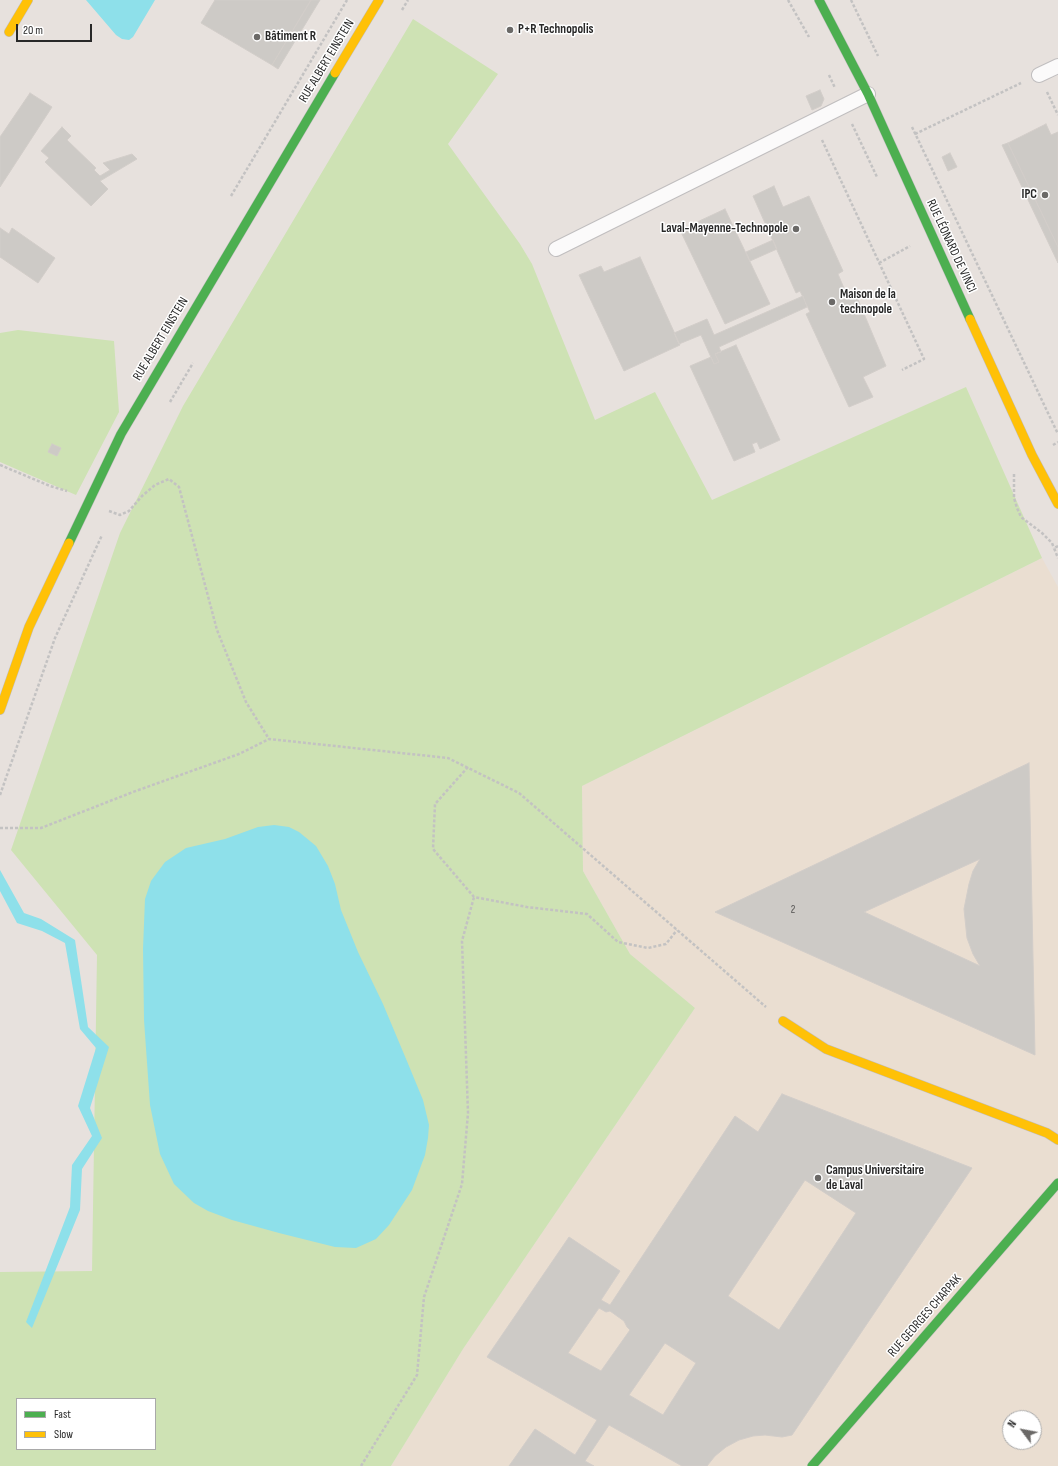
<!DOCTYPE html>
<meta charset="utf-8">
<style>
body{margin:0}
#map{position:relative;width:1058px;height:1466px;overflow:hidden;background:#e7e1dd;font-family:"Sofia Sans Condensed",sans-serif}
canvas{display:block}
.legend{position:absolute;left:16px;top:1398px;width:140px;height:52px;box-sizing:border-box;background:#fff;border:1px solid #a9a9a9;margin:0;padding:5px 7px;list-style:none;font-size:12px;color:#282828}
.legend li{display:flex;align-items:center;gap:8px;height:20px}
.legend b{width:20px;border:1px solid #a9a9a9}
.north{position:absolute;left:1002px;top:1410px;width:40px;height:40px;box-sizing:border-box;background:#fff;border:1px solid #a9a9a9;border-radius:50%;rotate:302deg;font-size:11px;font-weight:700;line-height:16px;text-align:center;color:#282828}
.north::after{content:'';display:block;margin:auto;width:14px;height:18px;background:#6b6967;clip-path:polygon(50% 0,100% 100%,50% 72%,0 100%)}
.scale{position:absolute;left:16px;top:24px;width:76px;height:18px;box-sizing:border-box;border:2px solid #282828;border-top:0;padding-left:5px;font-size:12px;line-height:14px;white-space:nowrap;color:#282828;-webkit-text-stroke:3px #fff;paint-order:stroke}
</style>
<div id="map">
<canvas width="1058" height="1466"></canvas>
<ul class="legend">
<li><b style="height:5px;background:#4caf50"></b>Fast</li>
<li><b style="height:5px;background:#ffc107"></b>Slow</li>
</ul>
<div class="north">N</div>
<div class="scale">20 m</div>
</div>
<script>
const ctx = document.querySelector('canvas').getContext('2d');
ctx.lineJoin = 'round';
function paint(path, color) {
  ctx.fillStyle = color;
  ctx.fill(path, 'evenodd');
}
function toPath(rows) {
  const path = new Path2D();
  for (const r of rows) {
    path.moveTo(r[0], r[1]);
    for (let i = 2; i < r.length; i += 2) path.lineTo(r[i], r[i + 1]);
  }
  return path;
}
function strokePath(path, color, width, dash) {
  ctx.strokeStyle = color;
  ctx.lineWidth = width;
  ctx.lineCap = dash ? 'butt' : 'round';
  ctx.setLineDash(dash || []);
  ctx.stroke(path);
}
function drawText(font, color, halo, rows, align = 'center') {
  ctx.font = font + ' "Sofia Sans Condensed",sans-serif';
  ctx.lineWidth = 3;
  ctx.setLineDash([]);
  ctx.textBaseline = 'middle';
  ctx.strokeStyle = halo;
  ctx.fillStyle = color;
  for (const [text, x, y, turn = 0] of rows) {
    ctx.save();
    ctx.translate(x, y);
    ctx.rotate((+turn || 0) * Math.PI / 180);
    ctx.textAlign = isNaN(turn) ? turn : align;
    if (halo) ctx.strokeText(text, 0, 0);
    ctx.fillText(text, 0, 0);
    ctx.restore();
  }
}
const education = toPath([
 [1042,558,1058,587,1058,1466,391,1466,463,1349,695,1008,630,954,583,871,582,786],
 [1010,1418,1034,1418,1034,1442,1010,1442]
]);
const green = toPath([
 [413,19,498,74,448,144,520,244,532,264,595,420,655,392,712,500,966,387,1042,558,582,786,583,871,630,954,695,1008,463,1349,391,1466,0,1466,0,1272,92,1271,97,955,11,850,120,533,183,406],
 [17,1399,155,1399,155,1449,17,1449],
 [18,330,114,341,119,412,76,495,0,462,0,333]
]);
const water = toPath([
 [86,0,155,0,133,37,129,40,122,39,116,35],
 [274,825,289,827,299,832,316,846,328,866,335,884,341,910,358,952,383,1004,409,1066,423,1100,429,1125,428,1138,425,1155,412,1190,389,1225,376,1239,356,1248,335,1247,279,1233,232,1220,208,1211,194,1203,174,1184,160,1154,150,1105,144,1020,143,949,145,899,151,881,165,862,186,848,225,839,258,827],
 [0,870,24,913,41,919,75,940,88,1027,109,1047,90,1108,102,1138,82,1169,80,1210,32,1328,26,1322,70,1207,72,1165,92,1136,78,1106,96,1048,80,1029,65,943,42,931,17,923,0,891]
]);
const building = toPath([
 [215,0,311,0,272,65,201,23,215,0],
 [311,0,320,0,278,69,272,65,311,0],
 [820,90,824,99,821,106,812,110,806,96,820,90],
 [30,93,52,107,0,187,0,137,30,93],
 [1046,124,1051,135,1058,132,1058,247,1008,143,1046,124],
 [62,127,71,136,67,140,96,168,94,170,100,176,110,170,103,163,132,154,137,159,100,181,108,189,91,206,45,162,49,158,41,151,62,127],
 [1008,143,1058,247,1058,263,1002,145,1008,143],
 [950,153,957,167,948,171,942,157,950,153],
 [774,186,783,207,809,196,843,271,838,274,846,293,854,290,886,366,863,377,873,397,849,407,806,314,810,312,800,291,796,293,753,196,774,186],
 [725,209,770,304,725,324,680,230,725,209],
 [0,228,9,234,12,228,55,258,38,283,0,257,0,228],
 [773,240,777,249,750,261,746,252,773,240],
 [640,257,680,345,624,371,579,275,601,266,604,272,640,257],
 [803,296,807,307,719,347,721,352,715,354,719,362,714,364,701,335,679,344,674,333,707,319,714,335,803,296],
 [736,345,780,440,760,449,757,442,752,444,755,452,734,461,690,366,711,357,714,364,719,362,715,354,736,345],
 [52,444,61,448,57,456,48,452,52,444],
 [1029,763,1035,1055,715,912,1029,763],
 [980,859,973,871,969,884,964,909,967,938,973,954,980,966,864,912,980,859],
 [782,1094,972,1168,792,1435,782,1437,765,1435,753,1436,739,1440,726,1447,715,1456,707,1466,682,1466,609,1425,585,1461,594,1466,509,1466,535,1429,575,1455,597,1420,487,1357,569,1237,620,1271,601,1300,610,1305,735,1116,758,1132,782,1094],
 [805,1180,856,1213,779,1330,728,1296,805,1180],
 [599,1308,606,1312,610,1311,624,1321,627,1327,630,1330,601,1371,568,1353,599,1308],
 [665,1343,696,1363,663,1415,629,1395,665,1343]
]);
const path = toPath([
 [788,0,809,37],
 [851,0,878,56],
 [402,10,408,0],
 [829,75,835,88],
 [1047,92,1058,115],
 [852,124,877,177],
 [912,127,1058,434],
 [915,134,1021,83],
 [822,140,924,359,902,370],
 [231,196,347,0],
 [879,263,910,246],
 [170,402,193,363],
 [1053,445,1058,442],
 [0,465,50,486,67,491],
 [1014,474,1014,498,1017,508,1021,517,1042,533,1052,543,1054,548],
 [109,511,120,515,129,511,142,496,155,485,169,479,179,487,217,630,246,702,269,739],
 [1058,546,1054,548,1058,558],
 [468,767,435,804,433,849,474,897,527,907,587,914,618,942,648,948,666,944,677,930],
 [0,795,55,638,102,535],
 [0,828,41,828,133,792,239,754,269,739,448,758,519,793,766,1007],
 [361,1466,417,1375,424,1297,462,1184,468,1113,462,941,474,897]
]);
const lane = toPath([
 [1039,75,1058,66],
 [556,249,868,94]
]);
const fast = toPath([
 [819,0,868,94,970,319],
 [69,543,121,434,335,73],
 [812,1466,1058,1183]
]);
const slow = toPath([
 [9,32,28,0],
 [335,73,379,0],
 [970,319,1032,455,1058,504],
 [0,710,29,627,69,543],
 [783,1021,826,1049,1047,1133,1058,1140]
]);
const markers = [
 [510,30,4,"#6b6967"],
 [257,37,4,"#6b6967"],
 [1045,195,4,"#6b6967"],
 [796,229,4,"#6b6967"],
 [832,302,4,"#6b6967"],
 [818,1178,4,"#6b6967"]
];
const numberNames = [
 ["2",793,910]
];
const poiNames = [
 ["P+R Technopolis",518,30],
 ["Bâtiment R",265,37],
 ["IPC",1037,195,"right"],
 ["Laval-Mayenne-Technopole",788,229,"right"],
 ["Maison de la",840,295],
 ["technopole",840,310],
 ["Campus Universitaire",826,1171],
 ["de Laval",826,1186]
];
const streetNames = [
 ["RUE ALBERT EINSTEIN",327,61,-59],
 ["RUE LÉONARD DE VINCI",951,246,65],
 ["RUE ALBERT EINSTEIN",161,339,-59],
 ["RUE GEORGES CHARPAK",925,1316,-49]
];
paint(education, '#eaded1');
paint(green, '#cee2b4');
paint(water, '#8ee0ea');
paint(building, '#cdcac6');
strokePath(building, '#d2cdc9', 1);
strokePath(lane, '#c0bebf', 16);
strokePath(fast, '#c0bebf', 10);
strokePath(slow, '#c0bebf', 10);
strokePath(path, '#c3c2c2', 2.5, [3, 2]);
strokePath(lane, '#fbfafa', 14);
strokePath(fast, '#4caf50', 9);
strokePath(slow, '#ffc107', 9);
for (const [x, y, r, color] of markers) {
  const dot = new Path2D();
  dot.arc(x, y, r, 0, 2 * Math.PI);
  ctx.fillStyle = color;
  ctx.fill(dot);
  strokePath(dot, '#fff', 1.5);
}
drawText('11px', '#525150', null, numberNames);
drawText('bold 13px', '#282828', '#fff', poiNames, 'left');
drawText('13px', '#282828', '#fff', streetNames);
</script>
